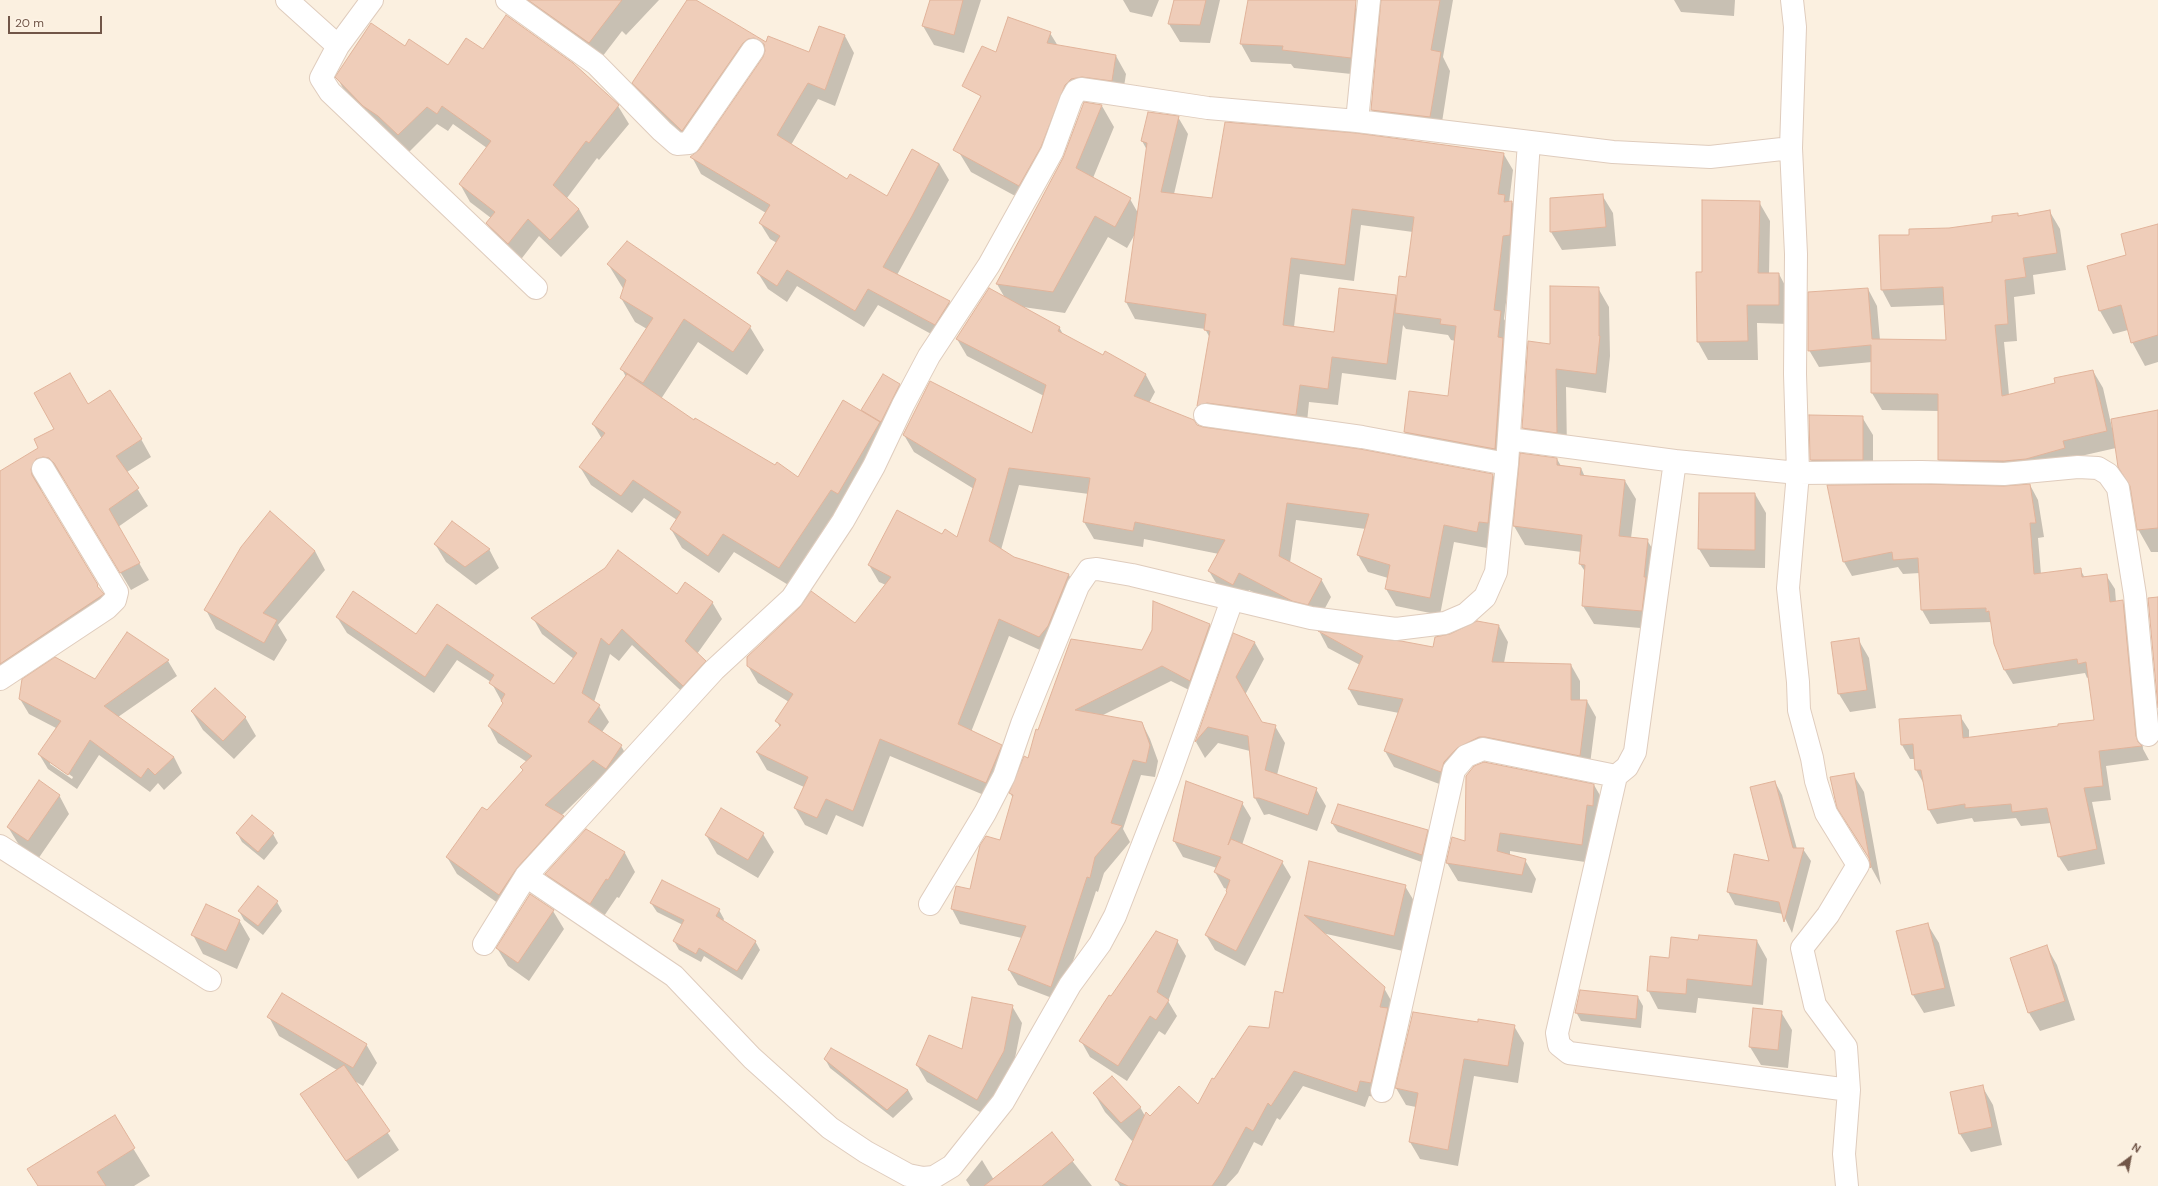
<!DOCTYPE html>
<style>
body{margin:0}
#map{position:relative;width:2158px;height:1186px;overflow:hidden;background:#fbf0e0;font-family:"DM Sans",sans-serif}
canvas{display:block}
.north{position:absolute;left:2110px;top:1138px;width:40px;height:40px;-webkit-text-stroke:3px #fef4e6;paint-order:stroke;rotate:32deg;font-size:11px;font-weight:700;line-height:16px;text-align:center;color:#715648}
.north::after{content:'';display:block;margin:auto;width:14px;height:18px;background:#715648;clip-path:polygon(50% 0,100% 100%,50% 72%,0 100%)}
.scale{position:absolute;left:8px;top:16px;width:94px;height:18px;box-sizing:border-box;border:2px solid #715648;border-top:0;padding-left:5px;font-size:12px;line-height:14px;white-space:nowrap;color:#715648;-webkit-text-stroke:3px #fef4e6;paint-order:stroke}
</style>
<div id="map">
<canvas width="2158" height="1186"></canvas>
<div class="north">N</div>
<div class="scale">20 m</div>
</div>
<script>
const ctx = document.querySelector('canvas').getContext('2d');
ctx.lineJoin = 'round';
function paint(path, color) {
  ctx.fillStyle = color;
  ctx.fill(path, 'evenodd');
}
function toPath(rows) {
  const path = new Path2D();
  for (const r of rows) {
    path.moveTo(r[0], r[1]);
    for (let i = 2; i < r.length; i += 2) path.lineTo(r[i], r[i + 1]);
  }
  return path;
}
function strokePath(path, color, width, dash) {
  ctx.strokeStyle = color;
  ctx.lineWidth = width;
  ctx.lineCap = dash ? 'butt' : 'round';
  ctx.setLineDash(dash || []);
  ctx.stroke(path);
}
const shadow = toPath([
 [509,0,659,0,626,35,622,31,599,61],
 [688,0,694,0,766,44,810,53,819,27,845,36,854,53,835,106,818,99,791,145,847,180,888,198,910,153,939,163,949,180,897,275,949,302,959,318,944,341,878,305,864,327,797,286,787,302,768,289,758,273,777,243,770,239,760,223,766,213,701,174,692,157,700,151,766,59,763,51,692,147,643,100,633,83],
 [931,0,981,0,964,53,934,45,923,26],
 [1123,0,1159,0,1152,17,1130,12],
 [1175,0,1220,0,1210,43,1180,42,1169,24],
 [1249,0,1312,0,1355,7,1365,25,1361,75,1294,68,1291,64,1251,62,1241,44],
 [1382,0,1453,0,1443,57,1450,71,1440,135,1382,128,1372,110],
 [1674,0,1735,0,1734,16,1681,12],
 [1009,18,1050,33,1058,46,1116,56,1126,74,1122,99,1082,98,1030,204,971,172,960,154],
 [405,47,449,67,484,51,573,64,618,106,629,124,599,160,597,158,567,198,579,209,589,227,561,257,539,236,519,262,498,241,487,223,491,218,470,202,460,184,487,148,453,124,448,131,437,124,408,153,347,96,337,77],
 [1102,106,1114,127,1093,178,1130,199,1138,213,1147,150,1142,141,1178,117,1188,134,1174,194,1212,199,1503,153,1513,170,1509,203,1512,202,1522,219,1512,253,1504,319,1510,329,1505,465,1415,449,1405,432,1449,397,1456,341,1451,340,1448,335,1406,329,1403,325,1396,380,1342,373,1338,405,1309,402,1306,432,1208,422,1198,406,1210,338,1205,329,1135,319,1126,302,1135,234,1127,248,1108,237,1065,313,1023,307,1059,327,1064,336,1103,357,1146,375,1155,392,1149,403,1203,428,1493,475,1503,492,1487,548,1454,542,1440,615,1396,606,1386,589,1388,578,1368,572,1358,555,1366,529,1296,520,1290,563,1321,579,1331,597,1318,621,1303,618,1249,590,1243,601,1219,588,1209,571,1219,554,1144,539,1143,547,1094,539,1084,522,1089,494,1019,485,1001,550,1014,558,1069,575,1078,592,1049,654,1009,636,971,732,1001,746,1011,763,996,800,890,756,863,827,836,815,827,835,805,825,795,808,804,787,767,770,757,753,780,728,777,721,789,702,758,683,748,666,855,624,886,585,879,582,869,565,942,535,958,539,974,489,914,452,904,435,1033,435,1044,396,967,356,957,339,1005,298,997,284],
 [1361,225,1413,232,1407,278,1397,300,1395,296,1335,333,1294,327,1300,274,1354,281],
 [1602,195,1613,213,1616,246,1562,250,1551,232],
 [1759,202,1770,221,1769,274,1779,274,1789,293,1789,324,1757,323,1758,360,1708,360,1698,342],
 [2050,212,2060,229,2066,270,2033,275,2035,294,2014,297,2017,341,2004,342,2009,395,2056,384,2093,371,2103,388,2112,428,2158,411,2158,555,2158,552,2151,552,2138,529,2132,488,2116,448,2072,458,1949,477,1939,460,1939,411,1882,410,1872,393,1872,362,1819,367,1809,350,1868,289,1877,306,1880,340,1947,341,1945,305,1891,307,1882,290,1910,236,1994,223,2017,214,2019,217],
 [2158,225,2158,362,2145,366,2132,342,2128,330,2113,334,2100,311,2128,256],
 [608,264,750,327,764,350,747,375,698,342,661,399,694,422,798,478,864,414,862,410,899,385,904,394,890,441,790,586,734,552,719,573,682,548,671,529,677,520,644,498,632,513,591,485,580,467,602,439,593,424,626,377,622,369,647,329,635,322,621,298,624,290],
 [1598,288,1609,307,1610,356,1606,393,1566,387,1567,451,1534,446,1523,428,1551,345],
 [88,406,141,439,151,457,127,472,148,506,118,527,149,580,131,590,65,480,60,475,47,475,42,481,41,493,113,612,0,689,0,472,39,449,55,430],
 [1810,416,1862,417,1873,435,1873,478,1822,479,1811,460],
 [1557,459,1561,466,1581,468,1585,477,1625,481,1636,499,1631,538,1647,540,1658,558,1652,629,1594,624,1583,606,1586,573,1580,564,1582,552,1525,545,1514,526],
 [2030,485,2038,500,2044,537,2038,538,2041,574,2080,569,2085,578,2106,575,2115,589,2116,602,2122,602,2131,616,2143,749,2149,760,2106,766,2111,800,2092,802,2105,864,2068,871,2059,857,2051,823,2021,826,2016,818,1974,822,1972,818,1937,824,1929,810,1924,784,1916,770,1915,759,1910,759,1902,745,1900,720,1960,716,1969,730,1969,738,2059,727,2095,721,2089,677,2087,678,2085,673,2013,684,2004,669,1992,622,1930,624,1922,610,1920,573,1903,574,1898,567,1852,576,1844,562,2004,488],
 [1755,494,1766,513,1765,568,1710,567,1699,549],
 [435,544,489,549,499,568,476,585,446,562],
 [315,551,325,570,278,625,287,640,274,661,216,629,206,610],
 [677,595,712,602,722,619,697,654,705,661,715,678,693,702,632,645,619,661,610,654,594,702,599,706,609,722,602,732,621,746,631,763,602,776,561,816,572,833,509,911,457,874,447,857,524,771,527,762,498,743,489,726,503,704,502,702,491,682,457,660,434,693,347,633,337,617,416,635,438,605,555,685,574,659,542,634,533,618],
 [1210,625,1218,640,1199,695,1171,681,1101,716,1142,723,1150,739,1158,761,1155,777,1141,775,1123,829,1130,842,1104,873,1098,892,1096,891,1060,1001,1018,985,1009,970,1022,938,960,924,952,909,971,890,1001,841,1013,798,1010,793,1028,759,1038,731,1142,652],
 [1499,626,1508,642,1504,663,1571,665,1580,681,1580,701,1587,701,1596,717,1589,772,1495,753,1466,764,1450,788,1394,767,1385,751,1399,713,1358,705,1349,689,1360,665,1328,648,1320,633,1400,642,1434,648],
 [127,633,168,661,177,676,118,717,174,757,182,773,164,790,158,783,150,792,99,755,77,789,48,769,39,754,56,728,29,714,20,699,96,680],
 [50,761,73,777,72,779,50,764],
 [1234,635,1255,643,1264,659,1245,695,1261,723,1275,726,1285,743,1277,775,1316,789,1326,806,1317,831,1269,814,1264,815,1255,798,1250,751,1218,743,1205,758,1196,742],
 [1858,639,1869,658,1876,708,1850,712,1839,694,1832,643],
 [192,712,245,717,256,736,234,759,203,730],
 [1853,774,1864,792,1881,885,1871,867,1870,860,1849,827],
 [1466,776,1594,785,1605,804,1592,863,1510,851,1510,856,1525,860,1536,879,1532,893,1458,881,1447,863,1466,843],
 [1775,782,1782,795,1797,849,1803,849,1811,861,1792,933,1783,914,1735,905,1728,892,1770,862],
 [1186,783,1242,803,1251,818,1242,845,1282,862,1291,877,1245,966,1215,950,1206,935,1228,893,1227,889,1224,888,1215,872,1217,868,1183,857,1174,841],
 [59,795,69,814,38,859,19,845,8,827],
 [252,816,273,834,278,843,264,860,242,842,237,833],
 [1332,823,1427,831,1432,840,1427,864,1338,832],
 [586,830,625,853,635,872,619,898,617,897,600,922,557,892,546,874],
 [763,834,774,852,758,878,717,854,706,835],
 [1310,862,1405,886,1414,901,1403,951,1322,933,1384,988,1393,1004,1380,1098,1369,1096,1365,1107,1303,1086,1280,1120,1277,1118,1262,1146,1254,1142,1238,1173,1226,1186,1120,1186,1116,1180,1136,1138,1132,1141,1105,1112,1094,1093,1140,1107,1145,1116,1150,1118,1198,1106,1214,1081,1269,1029,1284,994],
 [277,902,282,911,263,935,244,920,239,911],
 [651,903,719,910,724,919,723,921,755,941,760,950,742,980,704,956,701,962,679,950,674,941,683,925,657,912],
 [553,911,564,929,529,981,508,966,497,948],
 [239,920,250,939,237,969,203,954,193,935],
 [1928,925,1939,943,1955,1006,1924,1013,1913,995,1898,932],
 [1177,941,1186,956,1168,1001,1177,1016,1165,1035,1159,1031,1127,1081,1090,1057,1081,1041,1111,998],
 [1699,941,1757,941,1767,959,1763,1005,1698,998,1696,1013,1658,1009,1648,990,1670,959],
 [2047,947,2057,965,2075,1020,2040,1031,2029,1013,2011,958],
 [1638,997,1643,1006,1641,1028,1581,1021,1576,1012],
 [1012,1006,1022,1023,1013,1068,987,1116,927,1082,917,1065,963,1051],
 [1781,1012,1792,1030,1788,1068,1761,1065,1750,1047],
 [269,1017,366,1044,377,1063,363,1086,353,1080,399,1150,358,1179,301,1094,337,1070,279,1036],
 [1479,1023,1514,1026,1524,1043,1518,1083,1474,1076,1458,1166,1420,1159,1410,1142,1416,1107,1406,1105,1396,1088],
 [831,1050,908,1090,913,1099,893,1118,830,1068,825,1059],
 [1982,1086,1993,1105,2002,1145,1971,1152,1960,1134],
 [114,1117,150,1176,134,1186,39,1186],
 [1051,1134,1092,1186,970,1186,966,1180,982,1160,994,1180]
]);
const building = toPath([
 [528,0,622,0,589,43,528,0],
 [687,0,696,0,766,42,768,36,809,52,819,26,845,35,825,90,808,83,777,135,847,179,850,174,887,196,912,149,939,164,912,216,883,267,950,301,935,325,868,289,855,311,787,270,777,286,757,273,780,236,759,223,770,205,690,157,699,150,763,57,765,51,764,44,754,38,748,39,743,43,682,131,632,83,687,0],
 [930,0,963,0,954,35,922,26,930,0],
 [1174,0,1206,0,1200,25,1168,24,1174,0],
 [1248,0,1356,0,1351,58,1282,50,1283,46,1240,44,1248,0],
 [1381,0,1440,0,1431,50,1441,52,1430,117,1371,110,1381,0],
 [506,15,573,63,619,105,589,143,586,141,553,185,579,209,550,240,528,219,508,244,486,223,495,212,459,184,491,141,442,106,437,114,427,107,398,135,378,116,363,106,335,77,371,23,405,46,409,39,448,65,466,38,483,49,506,15],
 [1008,17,1051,32,1047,43,1116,55,1112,81,1082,77,1071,79,1065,85,1041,147,1019,186,953,150,981,96,962,86,982,46,996,52,1008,17],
 [1084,102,1102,105,1076,168,1131,198,1115,227,1095,216,1053,292,996,284,1063,158,1084,102],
 [1148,112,1179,116,1161,192,1212,198,1225,122,1356,133,1504,153,1498,194,1505,195,1504,202,1512,201,1510,235,1503,236,1494,310,1501,311,1498,337,1503,338,1495,449,1404,432,1409,391,1448,396,1456,326,1440,324,1441,319,1395,313,1399,276,1406,277,1414,217,1352,209,1345,265,1291,258,1283,325,1334,332,1339,288,1396,295,1387,364,1332,357,1328,389,1300,385,1296,415,1207,403,1197,406,1210,331,1204,330,1206,314,1125,302,1147,143,1141,141,1148,112],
 [1603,194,1606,227,1550,232,1550,198,1603,194],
 [1702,200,1760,201,1758,273,1779,273,1779,305,1747,305,1748,341,1697,342,1696,272,1702,272,1702,200],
 [2050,210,2057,253,2023,258,2026,277,2005,280,2008,324,1995,325,2002,396,2055,383,2054,378,2093,370,2107,431,2063,441,2065,448,2026,459,2004,461,1938,460,1938,394,1871,393,1871,345,1808,351,1808,292,1868,288,1872,339,1946,340,1943,287,1881,290,1879,235,1909,235,1909,229,1949,228,1992,222,1992,216,2018,213,2018,216,2050,210],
 [2158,224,2158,335,2131,343,2121,305,2099,311,2087,266,2126,255,2121,234,2158,224],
 [627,241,751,326,733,352,684,319,643,383,620,369,653,318,620,298,626,280,607,264,627,241],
 [1550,286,1599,287,1599,336,1600,336,1596,374,1556,369,1557,433,1522,428,1528,341,1550,344,1550,286],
 [989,288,1060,327,1058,331,1103,355,1105,351,1146,374,1134,396,1194,420,1197,425,1203,427,1360,449,1493,474,1488,523,1479,522,1477,532,1444,525,1430,598,1385,589,1390,565,1357,555,1369,514,1287,503,1279,556,1322,579,1308,605,1292,601,1239,573,1233,585,1208,571,1225,540,1135,522,1133,531,1083,522,1090,478,1009,468,989,541,1014,557,1069,574,1048,626,1039,637,999,619,958,724,1002,745,986,783,880,739,853,811,826,799,817,818,794,808,808,777,756,752,781,725,775,721,793,694,747,666,747,657,800,607,811,591,855,623,891,577,868,565,897,510,942,534,945,529,957,537,976,479,903,435,930,381,1032,433,1046,385,956,339,989,288],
 [70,373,88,404,110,390,142,439,116,456,139,488,109,509,140,563,120,573,54,463,49,458,43,457,36,459,31,469,32,475,98,585,97,586,104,594,0,664,0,471,38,448,34,439,54,429,34,393,70,373],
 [627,374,694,420,695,418,775,465,777,462,798,477,843,400,880,422,838,494,831,490,779,568,723,534,708,556,670,529,681,512,633,480,621,496,579,467,605,433,592,424,627,374],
 [883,374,900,384,881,422,861,410,883,374],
 [2158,410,2158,528,2137,530,2130,486,2118,467,2111,419,2158,410],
 [1809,415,1863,416,1863,460,1810,460,1809,415],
 [1520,453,1557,458,1557,465,1581,468,1580,475,1625,480,1619,536,1648,539,1644,577,1646,577,1642,611,1582,606,1585,565,1579,564,1582,535,1513,526,1520,453],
 [1921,484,2004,486,2030,484,2036,523,2030,523,2034,574,2081,568,2082,577,2107,574,2110,602,2123,600,2136,736,2138,742,2142,746,2099,751,2103,786,2084,788,2097,849,2058,857,2047,808,2012,812,2011,804,1965,808,1965,804,1928,810,1921,770,1915,770,1913,744,1901,745,1899,719,1961,715,1963,738,2058,726,2058,724,2094,720,2086,662,2078,664,2077,659,2004,670,1994,644,1989,611,1986,612,1986,608,1921,610,1918,558,1893,560,1892,552,1843,562,1827,485,1921,484],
 [1699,493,1755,493,1755,550,1698,549,1699,493],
 [270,511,315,551,263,613,277,620,264,643,204,610,241,547,270,511],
 [452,521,490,549,465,567,434,544,452,521],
 [618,550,677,594,685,582,713,602,685,641,706,661,683,686,622,629,609,645,601,638,582,693,600,705,588,722,622,745,606,769,593,760,545,805,564,816,517,868,499,895,446,857,482,807,487,810,523,770,520,767,532,756,488,726,503,703,501,701,505,694,489,683,494,675,447,644,425,677,336,617,353,591,416,634,437,604,554,684,577,653,531,618,605,568,618,550],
 [2158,597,2158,708,2148,598,2158,597],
 [1153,601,1210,624,1190,681,1162,666,1075,710,1142,722,1150,745,1146,763,1133,760,1111,823,1122,826,1095,857,1090,878,1087,877,1051,987,1008,970,1026,926,951,909,956,886,970,889,980,845,986,836,1000,840,1013,795,1009,793,1024,756,1028,758,1036,729,1038,730,1071,639,1142,650,1152,630,1153,601],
 [1477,621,1499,625,1492,662,1571,664,1571,700,1587,700,1580,756,1485,737,1479,737,1457,748,1444,762,1441,772,1384,751,1403,699,1348,689,1363,656,1318,631,1401,641,1433,647,1435,637,1450,634,1477,621],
 [127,632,169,660,104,706,174,757,155,775,148,768,141,778,90,740,68,775,38,754,61,721,19,699,22,679,55,657,95,679,127,632],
 [1233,633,1255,642,1236,677,1262,722,1276,725,1265,770,1317,788,1308,815,1259,798,1254,798,1248,736,1208,727,1195,742,1233,633],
 [1859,638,1867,690,1838,694,1831,642,1859,638],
 [215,688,246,717,223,741,191,711,215,688],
 [1484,762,1594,784,1593,806,1587,805,1582,845,1500,833,1497,851,1526,859,1522,875,1446,863,1452,837,1465,841,1466,776,1474,766,1484,762],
 [1854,773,1871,867,1870,868,1869,858,1837,808,1830,777,1854,773],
 [39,780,60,795,28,841,7,827,39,780],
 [1186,781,1243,802,1228,845,1231,839,1283,861,1236,951,1205,935,1227,892,1226,891,1230,880,1214,872,1221,857,1173,841,1186,781],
 [1775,781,1793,848,1804,848,1784,922,1779,902,1727,892,1734,854,1769,861,1750,787,1775,781],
 [1338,804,1428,830,1422,855,1331,823,1338,804],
 [721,808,764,833,748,860,705,835,721,808],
 [252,815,274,833,258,852,236,833,252,815],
 [586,829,625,852,608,880,606,879,590,904,545,874,586,829],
 [1309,861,1406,885,1394,936,1304,915,1385,987,1380,1007,1388,1008,1371,1083,1360,1081,1357,1092,1294,1071,1271,1106,1268,1103,1253,1131,1246,1127,1221,1173,1212,1186,1128,1186,1115,1180,1146,1112,1150,1116,1179,1086,1198,1104,1212,1078,1214,1079,1249,1026,1269,1028,1275,991,1283,993,1309,861],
 [662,880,720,909,716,916,756,941,737,971,699,948,696,954,673,941,684,920,650,903,662,880],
 [258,886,278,901,258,926,238,911,258,886],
 [530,894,554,910,518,963,496,948,530,894],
 [206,904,240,920,226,951,191,935,206,904],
 [1928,923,1945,988,1912,995,1896,931,1928,923],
 [1156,931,1178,940,1157,992,1169,1000,1156,1020,1150,1016,1118,1066,1079,1041,1109,995,1111,996,1156,931],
 [1699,935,1757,940,1752,986,1687,979,1686,994,1647,991,1650,956,1669,958,1671,937,1698,940,1699,935],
 [2047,945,2065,1001,2028,1013,2010,958,2047,945],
 [1580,990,1638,996,1636,1019,1575,1013,1580,990],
 [282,993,367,1044,353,1068,267,1017,282,993],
 [972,997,1013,1005,1004,1051,977,1100,916,1065,929,1035,962,1049,972,997],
 [1753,1008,1782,1011,1778,1050,1749,1047,1753,1008],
 [1413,1012,1478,1022,1478,1019,1515,1025,1508,1066,1464,1059,1448,1150,1409,1142,1418,1093,1395,1088,1413,1012],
 [831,1048,908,1090,887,1110,824,1059,831,1048],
 [344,1065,390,1131,346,1161,300,1094,344,1065],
 [1112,1076,1141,1107,1121,1123,1093,1093,1112,1076],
 [1983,1085,1992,1127,1959,1134,1950,1092,1983,1085],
 [115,1115,135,1148,97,1172,106,1186,38,1186,27,1169,115,1115],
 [1052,1132,1074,1160,1042,1186,984,1186,1052,1132]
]);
const minor = toPath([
 [287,0,338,46],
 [372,0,338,46,321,78,330,92,536,288],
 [507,0,596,64,662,131,677,144,689,143,753,50],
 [1792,0,1795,27,1791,148,1796,254,1795,374,1798,473,1788,588,1798,682,1799,710,1812,758,1816,781,1826,813,1858,865,1828,915,1802,948,1815,1005,1846,1047,1849,1090,1844,1154,1847,1186],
 [1357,121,1369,0],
 [1205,415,1362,437,1507,464],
 [1509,439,1675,461,1798,473,1921,472,2004,474,2078,467,2098,468,2108,474,2118,488,2135,595,2148,735],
 [0,679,107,608,115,600,117,592,43,469],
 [1616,776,1557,1033,1559,1045,1569,1053,1849,1090],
 [0,846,210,980],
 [526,876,674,976,752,1058,830,1128,866,1152,908,1175,923,1178,934,1177,952,1166,1003,1102,1070,985,1100,944,1115,916,1168,780,1232,600],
 [930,904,985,813,1004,776,1022,724,1078,586,1089,570,1097,569,1132,575,1311,618,1396,629,1445,623,1466,614,1485,597,1496,572,1507,464,1529,142],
 [484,944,526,876,714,670,792,598,843,521,874,466,903,405,929,356,989,265,1052,152,1071,100,1076,91,1081,89,1102,92,1208,108,1357,121,1613,152,1710,157,1791,148],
 [1382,1091,1454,770,1466,756,1483,749,1616,776,1627,767,1635,752,1675,461]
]);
paint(shadow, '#0003');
paint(building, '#efcdb9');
strokePath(building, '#e1b39a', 1);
strokePath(minor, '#dfccbd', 24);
strokePath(minor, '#fff', 22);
</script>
